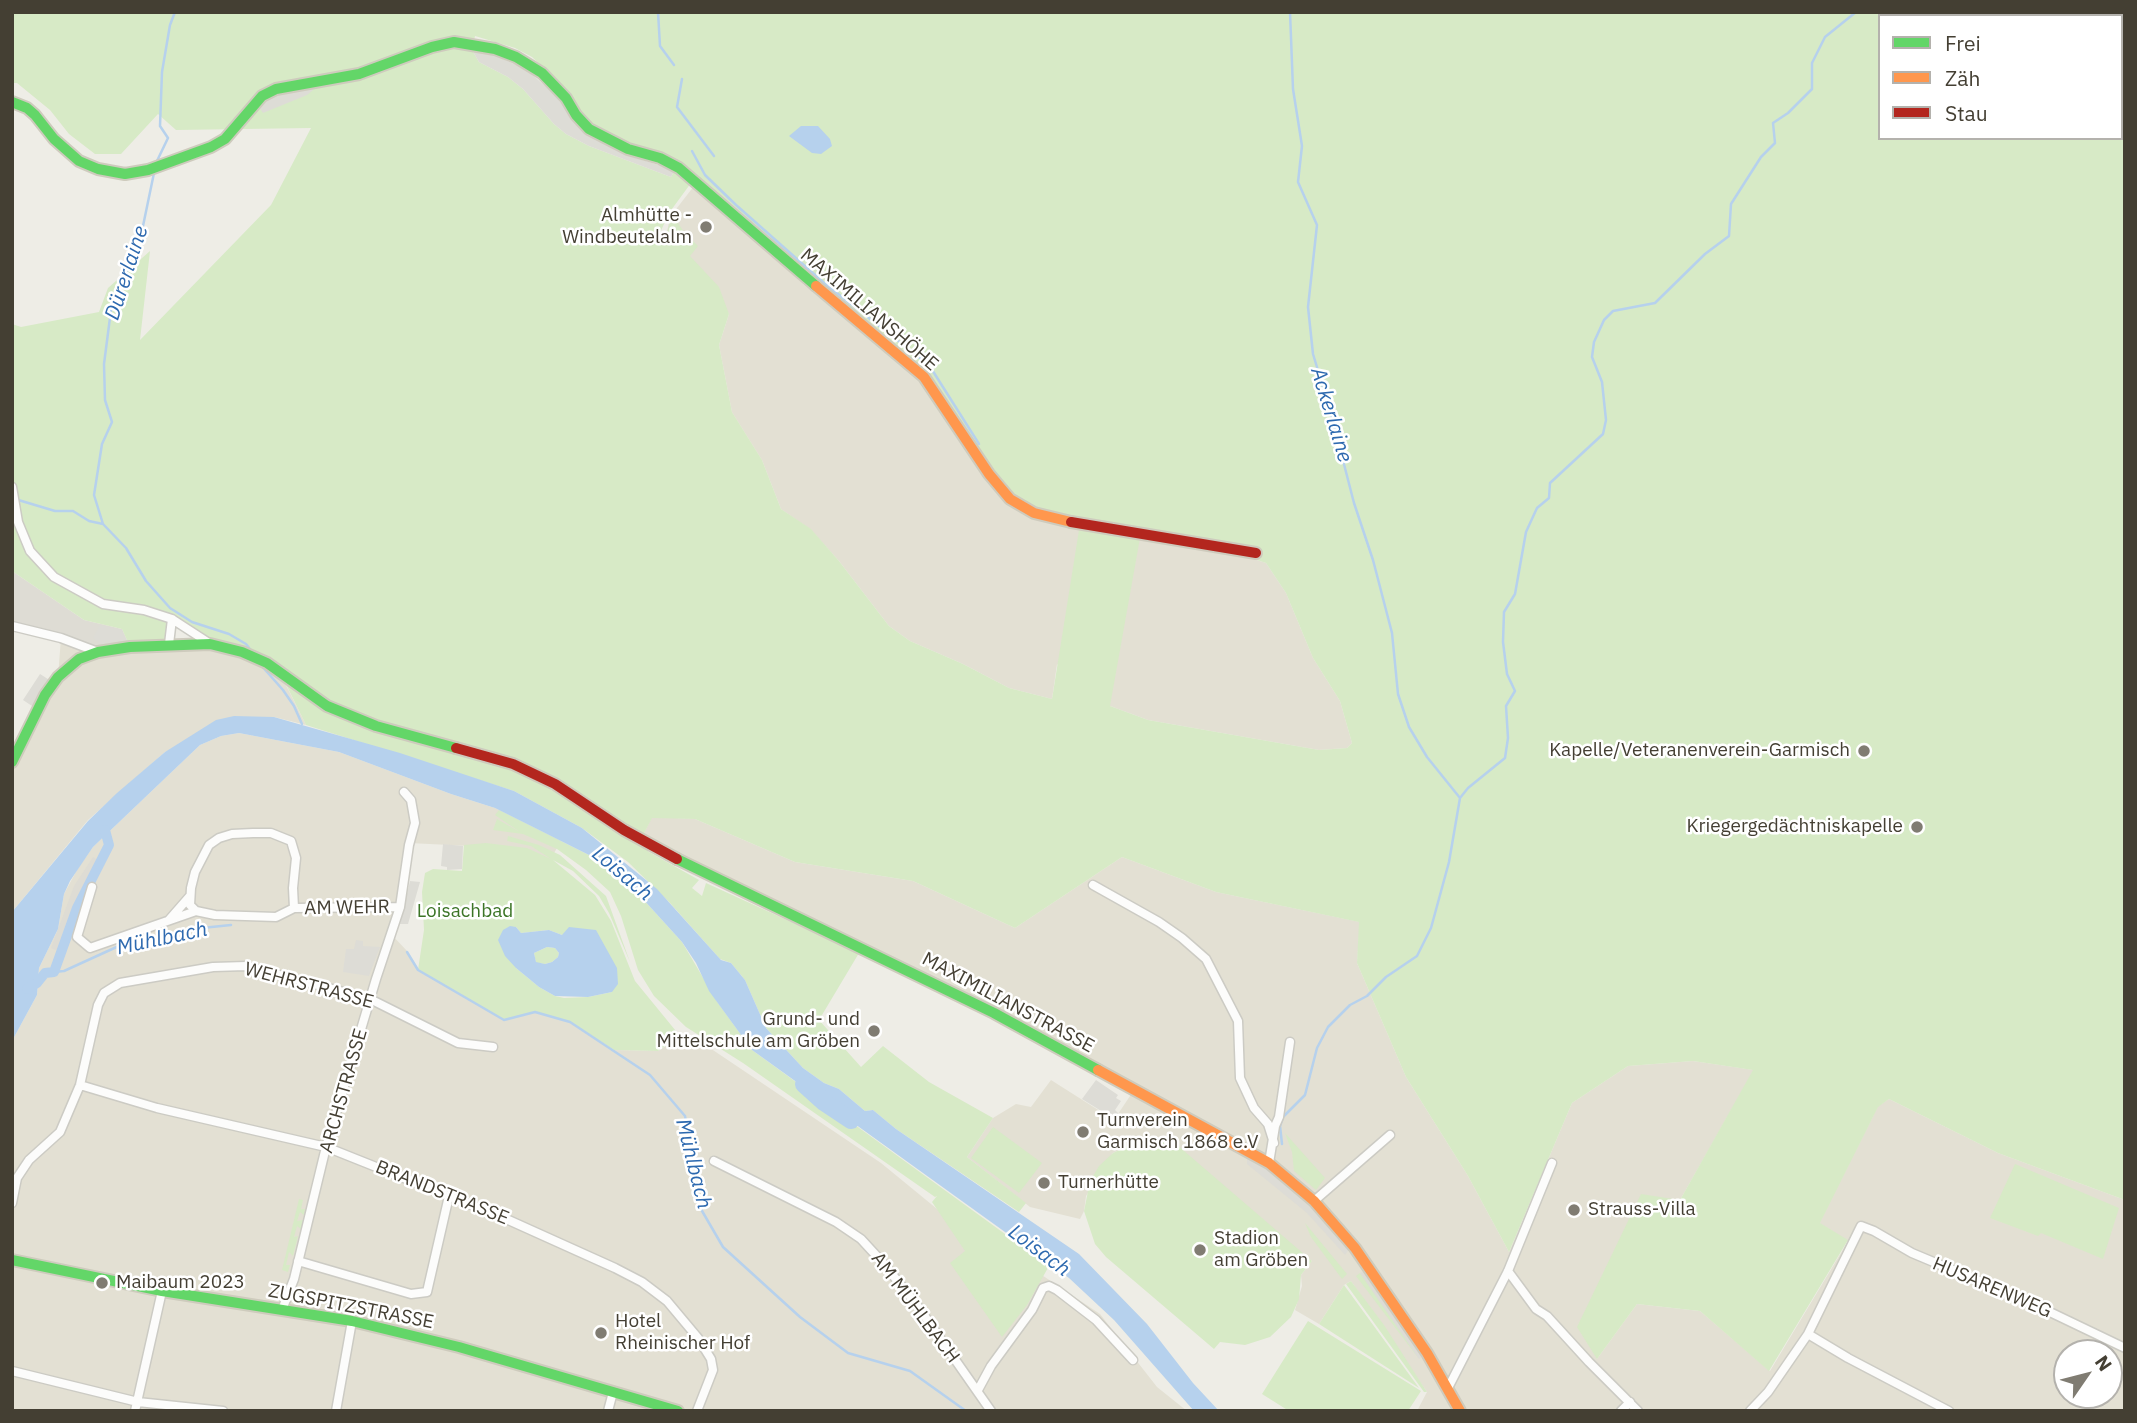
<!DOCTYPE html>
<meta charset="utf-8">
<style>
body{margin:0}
#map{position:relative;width:2137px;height:1423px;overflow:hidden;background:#eeede6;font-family:"IBM Plex Sans",sans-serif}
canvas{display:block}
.frame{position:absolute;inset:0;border:14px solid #443f33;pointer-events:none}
.legend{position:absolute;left:1878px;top:14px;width:245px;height:126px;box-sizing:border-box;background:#fff;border:2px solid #b4b2ad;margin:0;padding:9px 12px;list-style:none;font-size:21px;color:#443f33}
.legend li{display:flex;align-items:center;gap:14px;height:35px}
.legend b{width:35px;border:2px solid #b4b2ad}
.north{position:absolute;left:2053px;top:1339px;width:70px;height:70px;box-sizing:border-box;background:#fff;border:2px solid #b4b2ad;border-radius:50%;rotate:55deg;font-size:19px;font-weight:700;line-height:28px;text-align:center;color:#443f33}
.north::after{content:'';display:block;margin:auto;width:24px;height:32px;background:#807c72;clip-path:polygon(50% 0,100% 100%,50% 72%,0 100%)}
</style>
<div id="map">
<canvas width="2137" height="1423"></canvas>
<div class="frame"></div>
<ul class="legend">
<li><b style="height:9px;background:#63d668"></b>Frei</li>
<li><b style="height:9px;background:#ff974d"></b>Zäh</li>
<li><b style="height:9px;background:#b3261e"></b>Stau</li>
</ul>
<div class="north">N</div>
</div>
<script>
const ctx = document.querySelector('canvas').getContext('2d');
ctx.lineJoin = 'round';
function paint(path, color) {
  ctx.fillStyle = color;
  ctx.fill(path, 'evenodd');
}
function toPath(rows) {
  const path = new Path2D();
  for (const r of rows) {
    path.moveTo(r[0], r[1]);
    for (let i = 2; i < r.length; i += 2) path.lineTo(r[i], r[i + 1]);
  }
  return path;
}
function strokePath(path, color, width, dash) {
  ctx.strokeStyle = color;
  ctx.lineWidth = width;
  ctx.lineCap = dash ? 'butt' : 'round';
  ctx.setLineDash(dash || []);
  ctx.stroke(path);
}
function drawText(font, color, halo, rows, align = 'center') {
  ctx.font = font + ' "IBM Plex Sans",sans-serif';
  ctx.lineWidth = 5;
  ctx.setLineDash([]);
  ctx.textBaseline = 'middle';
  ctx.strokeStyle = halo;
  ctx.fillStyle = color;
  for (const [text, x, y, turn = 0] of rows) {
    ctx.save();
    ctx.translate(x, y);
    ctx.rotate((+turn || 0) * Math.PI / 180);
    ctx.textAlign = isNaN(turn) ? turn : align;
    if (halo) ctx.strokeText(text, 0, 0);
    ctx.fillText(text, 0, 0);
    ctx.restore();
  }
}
const residential = toPath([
 [694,186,804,285,920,379,1000,493,1016,509,1029,516,1079,530,1140,538,1241,555,1266,563,1286,593,1313,658,1340,701,1352,743,1347,748,1319,750,1148,720,1110,706,1057,664,1052,699,1009,688,963,664,910,641,889,626,839,561,811,530,781,509,762,460,732,412,719,345,729,314,666,237,670,217],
 [61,638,210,644,280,673,306,725,274,717,165,752,88,820,12,912,12,762,58,677],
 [239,733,339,752,451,794,495,808,561,841,550,860,470,846,409,843,391,934,408,952,419,970,504,1020,535,1012,570,1022,614,1050,658,1051,680,1037,698,1040,881,1163,942,1213,1003,1249,1100,1314,1157,1387,1187,1411,12,1411,12,1041,37,995,39,968,58,929,64,894,78,868,93,847,200,745,221,736],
 [652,817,695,819,795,862,913,881,1015,928,1122,857,1216,892,1360,922,1357,963,1406,1077,1468,1176,1509,1252,1572,1103,1628,1066,1693,1061,1754,1070,1680,1200,1597,1359,1637,1304,1700,1311,1770,1371,1848,1241,1819,1223,1878,1106,1889,1099,1998,1153,2125,1200,2125,1411,1417,1411,1427,1392,1351,1281,1344,1285,1319,1324,1295,1310,1302,1286,1301,1275,1312,1261,1151,1140,1134,1143,1113,1153,1086,1196,1084,1211,1080,1219,1030,1207,967,1157,993,1118,1016,1104,1031,1107,1051,1080,1114,1120,1132,1093,1116,1081,641,839],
 [2067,1353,2109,1353,2109,1395,2067,1395]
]);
const industrial = toPath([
 [12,571,84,620,122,629,130,647,98,652,12,626],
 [93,857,105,864,87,889,65,954,51,948,74,886]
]);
const green = toPath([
 [12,12,2125,12,2125,1200,1998,1153,1889,1099,1878,1107,1820,1223,1848,1240,1769,1371,1700,1311,1637,1304,1597,1359,1577,1327,1641,1194,1680,1200,1753,1070,1693,1061,1628,1066,1572,1103,1509,1252,1468,1176,1406,1077,1357,963,1359,922,1216,892,1122,857,1015,928,913,881,795,862,695,819,652,818,639,843,649,852,699,880,692,888,702,896,706,883,859,953,819,1020,861,1067,883,1046,929,1082,993,1118,967,1157,1026,1203,1019,1212,896,1129,873,1110,865,1111,839,1089,824,1083,803,1068,766,1028,745,980,731,963,720,959,670,903,628,862,582,828,514,791,306,725,280,672,210,644,173,620,169,644,130,647,122,629,84,620,12,571,12,324,21,327,99,312,108,288,150,251,140,340,271,205,311,128,176,130,158,114,121,154,95,154,69,134,50,110,17,83,12,83],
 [1880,16,2121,16,2121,138,1880,138],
 [475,36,515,48,532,57,559,82,583,115,600,131,617,139,652,150,690,170,775,247,932,382,986,463,1006,484,1016,509,1029,516,1079,530,1052,699,1009,688,963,664,910,641,889,626,839,561,811,529,781,509,762,460,732,412,719,345,729,314,719,287,690,256,698,246,684,232,678,223,679,221,672,215,666,236,659,235,669,213,691,183,675,170,671,177,589,146,566,134,554,124,523,89,508,77,479,62,472,50],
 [1140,538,1242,555,1266,563,1286,593,1313,658,1340,701,1352,743,1347,748,1319,750,1148,720,1110,706],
 [499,810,599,860,622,876,682,942,718,1003,752,1050,1049,1266,1027,1305,1002,1337,950,1263,965,1251,932,1202,937,1196,935,1197,743,1063,686,1027,654,996,638,970,621,916,610,892,586,870,557,849,523,834,493,830,497,819,520,832,495,815],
 [508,836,539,845,560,855,606,896,630,962,609,913,599,896,573,871,553,860,595,895,611,921,635,981,680,1036,658,1051,614,1050,570,1022,535,1012,504,1020,418,970,424,930,422,892,425,873,433,869,462,871,464,845,486,843,527,848,551,859,531,846,507,841],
 [516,927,521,933,549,930,562,935,612,992,588,997,564,998,555,996,539,987,516,968],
 [547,947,555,948,559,953,558,957,552,962,545,964,536,963,534,953],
 [993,1127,1042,1163,1019,1193,971,1158],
 [1285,1133,1325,1178,1316,1190,1294,1171,1292,1152],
 [1151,1140,1176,1144,1312,1261,1301,1275,1299,1299,1291,1317,1270,1337,1245,1345,1220,1342,1214,1349,1106,1257,1095,1244,1084,1211,1090,1181,1099,1166,1113,1153,1134,1143],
 [2015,1164,2119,1208,2103,1259,2041,1233,2038,1236,1990,1218],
 [299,1199,303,1200,301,1209,305,1209,304,1215,300,1212,297,1221,303,1220,301,1229,297,1226,294,1237,298,1236,293,1256,289,1252,286,1265,290,1265,288,1272,282,1270],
 [1305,1223,1347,1274,1342,1279,1311,1237],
 [1360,1273,1392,1318,1419,1359,1356,1276],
 [1351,1281,1384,1325,1427,1392,1424,1392,1346,1284],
 [1344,1285,1419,1388,1319,1324],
 [1308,1321,1421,1391,1408,1411,1289,1411,1262,1394]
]);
const parking = toPath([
 [472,50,489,53,526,69,555,95,581,127,595,139,626,155,675,170,671,177,589,146,566,134,554,124,523,89,508,77,479,62],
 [318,86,307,95,263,113,257,104,277,90],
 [100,625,122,630,129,645,107,648,93,638],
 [40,674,51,681,35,708,23,700],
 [443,844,463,846,462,869,447,870,447,867,441,866],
 [410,881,420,882,408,924,400,924],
 [356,940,363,941,363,946,380,947,369,976,343,972,346,949,354,949],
 [1096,1080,1118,1095,1116,1098,1121,1101,1115,1110,1118,1113,1114,1119,1082,1099],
 [1247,1157,1259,1163,1282,1181,1325,1220,1349,1249,1345,1255,1307,1213,1247,1164],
 [1366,1270,1425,1354,1419,1359,1360,1273]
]);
const water = toPath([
 [801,126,818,126,830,139,832,146,821,154,812,153,789,136],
 [234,716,274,717,400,753,514,791,582,828,657,889,721,960,731,963,745,980,766,1028,803,1068,824,1083,839,1089,865,1111,873,1110,896,1129,1079,1254,1147,1324,1193,1383,1219,1411,1194,1411,1114,1320,1069,1278,752,1050,709,991,696,963,682,942,622,876,599,860,495,808,451,794,339,752,239,733,221,736,200,745,93,847,70,881,64,894,58,929,39,968,37,995,12,1041,12,912,88,821,117,793,165,752,216,720],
 [510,926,516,927,521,933,549,930,562,935,569,927,596,930,617,968,618,984,612,992,588,997,555,996,539,987,516,968,505,956,498,940,503,930],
 [547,947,555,948,559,953,558,957,552,962,545,964,536,962,534,953]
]);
const stream = toPath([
 [658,12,660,46,674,65],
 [1290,12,1293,89,1302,146,1298,182,1317,225,1308,307,1313,354,1330,410,1354,503,1373,560,1392,633,1398,694,1409,727,1427,757,1460,798],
 [682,79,677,107,714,156],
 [692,151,705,175,736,205,824,283,929,365,979,444],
 [156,163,168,138,160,126,162,72,170,25,175,12],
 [154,173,138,250,123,278,111,310,104,364,105,400,112,422,102,444,94,495,103,524,126,548,146,581,170,608,192,622,229,634,246,644,253,653],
 [15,499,55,511,73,511,89,521,103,524],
 [260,664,283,690,294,706,302,724],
 [407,952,418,970,504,1020,535,1012,570,1022,650,1075,685,1116,690,1144,691,1169,698,1204,723,1247,800,1317,848,1353,910,1371,966,1411],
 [54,972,64,971,121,945,192,929,231,925],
 [1282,1144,1280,1126,1283,1117,1305,1095,1317,1048,1328,1027,1350,1005,1367,996,1386,977,1417,956,1431,928,1449,862,1460,798,1468,788,1505,758,1508,738,1506,706,1515,691,1507,674,1503,642,1504,612,1515,594,1526,532,1537,508,1549,498,1550,483,1603,434,1606,420,1602,382,1592,357,1594,342,1604,320,1613,311,1655,303,1705,254,1729,236,1731,204,1761,157,1775,143,1773,123,1788,113,1812,89,1812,63,1825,37,1856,12]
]);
const canal = toPath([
 [27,989,37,983,45,973,54,972,77,908,109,845,105,830]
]);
const river = toPath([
 [804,1084,824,1102,851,1120]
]);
const street = toPath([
 [12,487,18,522,30,551,54,577,103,604,144,610,172,619,209,643],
 [12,626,61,638,98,652],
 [169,644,172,619],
 [1093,885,1159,922,1182,938,1206,959,1238,1021,1240,1078,1254,1108,1268,1124,1274,1143],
 [92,887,77,937,90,948,196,911],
 [294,908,276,917,215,915,196,911,190,905,191,888,195,872,209,845,219,838,232,834,253,833,271,833,291,841,296,858,293,888,294,908,400,907],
 [169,920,190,896],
 [80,1085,157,1108,326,1147,504,1218,615,1268,642,1282,667,1301,698,1338,711,1359,713,1370,697,1411],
 [714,1161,836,1222,861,1239,884,1264,919,1308,991,1411],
 [1269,1163,1275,1126,1279,1117,1290,1042],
 [1314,1201,1390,1135],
 [12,1203,17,1178,29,1160,60,1132,80,1085,98,1005,104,993,120,983,213,967,246,966,370,999,458,1043,493,1047],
 [298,1261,411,1294,427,1292,449,1196],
 [1508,1271,1536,1309,1547,1316,1589,1362,1638,1411],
 [282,1310,294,1279,326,1147,376,979,400,907,409,845,415,823,411,800,404,792],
 [1808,1334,1848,1358,1949,1411],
 [12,1371,138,1402,223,1411],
 [1448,1388,1508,1271,1552,1163],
 [978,1390,991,1366,1032,1310,1043,1288,1049,1286,1057,1290,1096,1320,1133,1360],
 [135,1411,162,1291],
 [336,1411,352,1321],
 [608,1411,613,1392],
 [1621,1411,1630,1402],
 [1750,1411,1768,1392,1808,1334,1861,1226,1874,1231,1912,1253,2029,1302,2125,1348]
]);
const fast = toPath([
 [12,102,27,108,35,115,54,139,79,161,98,169,125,174,148,170,211,147,225,139,262,96,276,89,359,74,432,47,454,42,495,49,516,57,542,73,566,98,576,115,589,129,628,149,660,158,679,168,816,286],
 [12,762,45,695,58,677,79,659,98,652,130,647,210,644,242,652,267,663,327,706,376,726,456,748],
 [677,859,994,1013,1098,1070],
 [12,1260,162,1291,352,1321,459,1347,678,1411]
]);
const slow = toPath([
 [816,286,924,377,989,474,1010,499,1034,513,1071,522],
 [1098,1070,1269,1163,1314,1201,1355,1248,1427,1353,1460,1411]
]);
const jam = toPath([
 [1071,522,1256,553],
 [456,748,513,764,555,784,624,830,677,859]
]);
const markers = [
 [706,227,7,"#807c72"],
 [1864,751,7,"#807c72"],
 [1917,827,7,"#807c72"],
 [874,1031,7,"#807c72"],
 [1083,1132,7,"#807c72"],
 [1044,1183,7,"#807c72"],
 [1574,1210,7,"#807c72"],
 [1200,1250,7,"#807c72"],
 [102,1283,7,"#807c72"],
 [601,1333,7,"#807c72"]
];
const poiNames = [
 ["Almhütte -",692,216,"right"],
 ["Windbeutelalm",692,238,"right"],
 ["Kapelle/Veteranenverein-Garmisch",1850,751,"right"],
 ["Kriegergedächtniskapelle",1903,827,"right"],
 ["Grund- und",860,1020,"right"],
 ["Mittelschule am Gröben",860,1042,"right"],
 ["Turnverein",1097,1121],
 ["Garmisch 1868 e.V",1097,1143],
 ["Turnerhütte",1058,1183],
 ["Strauss-Villa",1588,1210],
 ["Stadion",1214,1239],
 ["am Gröben",1214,1261],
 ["Maibaum 2023",116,1283],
 ["Hotel",615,1322],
 ["Rheinischer Hof",615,1344]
];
const streetNames = [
 ["MAXIMILIANSHÖHE",869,310,41],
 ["AM WEHR",347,908,-1],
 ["WEHRSTRASSE",309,986,15],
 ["MAXIMILIANSTRASSE",1008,1003,28],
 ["ARCHSTRASSE",344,1091,-74],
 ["BRANDSTRASSE",442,1193,22],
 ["HUSARENWEG",1992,1288,23],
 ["ZUGSPITZSTRASSE",351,1307,11],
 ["AM MÜHLBACH",915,1308,53]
];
const parkNames = [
 ["Loisachbad",465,912]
];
const waterNames = [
 ["Dürerlaine",127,273,-72],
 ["Ackerlaine",1331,415,73],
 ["Loisach",622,874,40],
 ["Mühlbach",162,939,-12],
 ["Mühlbach",693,1164,76],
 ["Loisach",1039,1251,37]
];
paint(residential, '#e3e0d3');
paint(industrial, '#dedcd4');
paint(green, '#d7eac6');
paint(parking, '#dddcd6');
paint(water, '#b6d1ed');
strokePath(stream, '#b6d1ed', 2.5);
strokePath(canal, '#b6d1ed', 10);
strokePath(river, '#b6d1ed', 18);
strokePath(street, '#cccbc4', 11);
strokePath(fast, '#cecbbd', 14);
strokePath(slow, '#cecbbd', 14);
strokePath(jam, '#cecbbd', 14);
strokePath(street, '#fcfcfb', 8);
strokePath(fast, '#63d668', 10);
strokePath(slow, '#ff974d', 10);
strokePath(jam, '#b3261e', 10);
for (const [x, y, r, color] of markers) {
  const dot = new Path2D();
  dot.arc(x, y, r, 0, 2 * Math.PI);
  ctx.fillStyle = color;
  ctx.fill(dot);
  strokePath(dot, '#fff', 2.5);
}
drawText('19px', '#443f33', '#fff', poiNames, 'left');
drawText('19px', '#443f33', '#fff', streetNames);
drawText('19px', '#3c7527', '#fff', parkNames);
drawText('italic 21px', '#2d69af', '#fff', waterNames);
</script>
